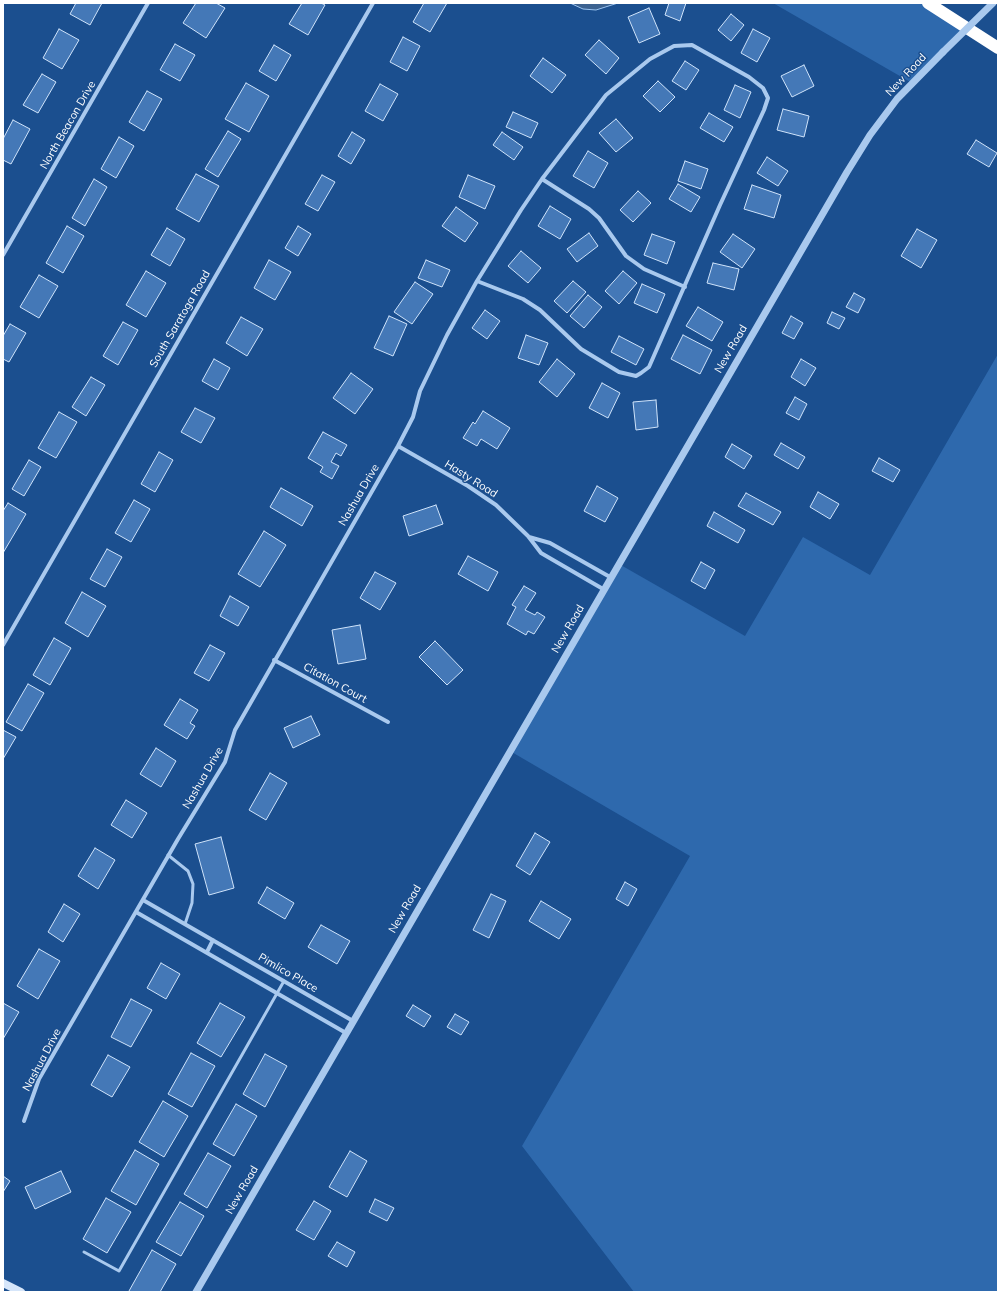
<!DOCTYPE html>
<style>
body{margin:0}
#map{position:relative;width:1001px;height:1295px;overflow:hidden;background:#1b4f8f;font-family:Mulish,sans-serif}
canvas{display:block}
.frame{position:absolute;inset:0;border:4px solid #fff;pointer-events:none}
</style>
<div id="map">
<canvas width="1001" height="1295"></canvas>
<div class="frame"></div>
</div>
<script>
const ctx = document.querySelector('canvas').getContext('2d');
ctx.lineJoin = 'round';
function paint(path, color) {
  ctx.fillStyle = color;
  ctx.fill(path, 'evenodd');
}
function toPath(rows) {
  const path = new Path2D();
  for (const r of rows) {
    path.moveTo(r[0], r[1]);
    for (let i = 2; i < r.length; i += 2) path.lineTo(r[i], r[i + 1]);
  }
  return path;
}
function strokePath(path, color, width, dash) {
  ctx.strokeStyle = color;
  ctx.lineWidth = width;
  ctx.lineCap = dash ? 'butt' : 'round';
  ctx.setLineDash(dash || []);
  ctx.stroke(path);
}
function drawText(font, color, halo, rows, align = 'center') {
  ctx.font = font + ' Mulish,sans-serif';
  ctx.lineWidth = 3;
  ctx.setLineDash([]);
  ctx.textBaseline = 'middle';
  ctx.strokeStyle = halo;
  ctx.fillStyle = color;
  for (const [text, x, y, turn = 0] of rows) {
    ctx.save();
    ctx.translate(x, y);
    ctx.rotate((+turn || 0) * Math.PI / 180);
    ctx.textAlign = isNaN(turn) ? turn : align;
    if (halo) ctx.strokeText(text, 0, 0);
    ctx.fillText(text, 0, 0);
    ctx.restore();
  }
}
const green = toPath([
 [773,3,928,3,967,28,912,83],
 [998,354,998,1292,634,1292,522,1146,690,856,510,751,619,564,745,636,803,537,870,575]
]);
const water = toPath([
 [570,3,618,3,596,10,583,9,570,3]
]);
const building = toPath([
 [76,3,102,3,90,25,70,14,76,3],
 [196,3,216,3,225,8,206,38,183,23,196,3],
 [302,3,321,3,325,5,308,35,289,24,302,3],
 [424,3,447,3,430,32,413,22,424,3],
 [669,3,686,3,680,21,665,15,669,3],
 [649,8,660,34,639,43,628,17,649,8],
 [731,14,744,25,731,41,718,30,731,14],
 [59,29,79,40,62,69,43,58,59,29],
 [753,29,770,38,757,62,741,53,753,29],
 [403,37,420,46,407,71,390,62,403,37],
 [599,40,619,58,606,74,585,55,599,40],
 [175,44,195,55,180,81,160,70,175,44],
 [274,45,291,55,276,81,259,71,274,45],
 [543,58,566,75,552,93,530,76,543,58],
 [685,61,699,70,686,90,672,81,685,61],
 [804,65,814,86,792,97,781,76,804,65],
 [42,74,56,82,38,113,23,105,42,74],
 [658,81,675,97,660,112,643,96,658,81],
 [246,83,269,96,249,132,225,119,246,83],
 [380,84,398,94,383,121,365,111,380,84],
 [735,85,751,92,740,118,724,110,735,85],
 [147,91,162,99,144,131,129,122,147,91],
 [783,109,809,116,804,137,777,130,783,109],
 [513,112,538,123,531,138,506,127,513,112],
 [709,113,733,127,724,142,700,128,709,113],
 [616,119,633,138,616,152,599,133,616,119],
 [13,120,30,129,11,164,3,160,3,139,13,120],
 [228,131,241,139,218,177,205,169,228,131],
 [352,132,365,140,351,164,338,156,352,132],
 [502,132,523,147,514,160,493,145,502,132],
 [119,137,134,146,116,178,101,169,119,137],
 [976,140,997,153,989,167,967,154,976,140],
 [588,151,608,163,594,188,573,176,588,151],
 [767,157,788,171,778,186,757,173,767,157],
 [685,161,708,169,701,189,678,181,685,161],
 [196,174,219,186,199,222,176,209,196,174],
 [322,175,335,182,318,211,305,204,322,175],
 [468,175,495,186,485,209,459,197,468,175],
 [94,179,107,187,85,226,72,218,94,179],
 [678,184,700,197,691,212,669,199,678,184],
 [752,185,781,195,774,218,744,209,752,185],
 [638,191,651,203,633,222,620,210,638,191],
 [550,206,571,219,560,239,538,226,550,206],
 [456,207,478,223,465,242,442,226,456,207],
 [67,226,84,236,63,273,46,263,67,226],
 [298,226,311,234,298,256,285,248,298,226],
 [167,228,185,239,170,266,151,255,167,228],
 [917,229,937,240,921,268,901,256,917,229],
 [589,233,598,246,577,262,567,249,589,233],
 [652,234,675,242,667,264,644,255,652,234],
 [733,234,755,249,742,268,720,252,733,234],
 [521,251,541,268,528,283,508,266,521,251],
 [269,260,291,272,275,300,254,288,269,260],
 [426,260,450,270,442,287,418,278,426,260],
 [713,263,739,269,734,290,707,283,713,263],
 [146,271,166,283,146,317,126,305,146,271],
 [623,271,637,283,619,304,605,291,623,271],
 [39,275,58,286,39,318,20,307,39,275],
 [573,281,586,292,567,313,554,301,573,281],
 [415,282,433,294,412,324,394,312,415,282],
 [642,284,665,294,657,313,634,303,642,284],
 [854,293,865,299,858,313,846,307,854,293],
 [588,295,602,307,584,328,570,316,588,295],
 [698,307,723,322,712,341,686,326,698,307],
 [485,310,500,321,487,339,472,328,485,310],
 [832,312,845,318,839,329,827,323,832,312],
 [389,316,407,324,393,356,374,348,389,316],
 [791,316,803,323,794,339,782,333,791,316],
 [241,317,263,329,247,356,226,343,241,317],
 [123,322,138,330,118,365,103,356,123,322],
 [10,324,26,333,9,362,3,359,3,336,10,324],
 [526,335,548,343,539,365,518,358,526,335],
 [683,335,712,350,700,374,671,359,683,335],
 [619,336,644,349,636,365,611,352,619,336],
 [214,359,230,368,218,390,202,381,214,359],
 [557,359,575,374,557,397,539,382,557,359],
 [801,359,816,368,805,386,791,377,801,359],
 [351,373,373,389,355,414,333,398,351,373],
 [91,377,105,385,86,416,72,407,91,377],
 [602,383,620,393,608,418,589,408,602,383],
 [795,397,807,404,799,420,786,413,795,397],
 [656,400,658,427,636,430,633,402,656,400],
 [195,408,215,418,201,443,181,432,195,408],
 [483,411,510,428,497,449,481,439,477,446,463,438,473,422,475,424,483,411],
 [59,412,77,422,56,458,38,448,59,412],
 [323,432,347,445,341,456,336,453,331,462,339,466,332,479,320,472,323,467,308,458,323,432],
 [781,443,805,457,798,469,774,455,781,443],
 [732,444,752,456,744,469,725,457,732,444],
 [159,452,173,460,155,492,141,484,159,452],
 [879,458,900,470,893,482,872,471,879,458],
 [29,460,41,467,24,496,12,489,29,460],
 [597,486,618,498,605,522,584,511,597,486],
 [281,488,313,506,302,526,270,507,281,488],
 [818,492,839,504,830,519,810,507,818,492],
 [746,493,781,512,773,525,738,506,746,493],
 [134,500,150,509,131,542,115,533,134,500],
 [8,503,26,514,3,553,3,511,8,503],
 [436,505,443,524,409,536,403,516,436,505],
 [714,512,745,530,738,543,707,526,714,512],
 [264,531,286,545,260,587,238,574,264,531],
 [107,549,122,557,105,587,90,579,107,549],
 [468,556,498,572,488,591,458,574,468,556],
 [701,562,715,570,705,589,691,581,701,562],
 [375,572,396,583,380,610,360,598,375,572],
 [524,586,536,593,525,610,535,615,537,612,545,617,534,634,528,631,526,635,507,624,516,607,512,605,524,586],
 [82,592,106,606,88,637,65,623,82,592],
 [230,596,249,607,238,626,220,616,230,596],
 [360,625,366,659,338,664,332,630,360,625],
 [54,638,71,648,50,685,33,675,54,638],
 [435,641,463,670,447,685,419,657,435,641],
 [210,645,225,653,209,681,194,673,210,645],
 [28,684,44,693,22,731,6,722,28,684],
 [180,699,198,710,190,723,195,726,187,739,164,725,180,699],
 [311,716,320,735,293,748,284,728,311,716],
 [3,730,16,737,3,759,3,730],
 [156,748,176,761,161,787,140,774,156,748],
 [270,773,287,783,266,820,249,810,270,773],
 [126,800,147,813,132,838,111,825,126,800],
 [535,833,550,842,530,875,516,866,535,833],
 [221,837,234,888,209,895,195,844,221,837],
 [95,848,115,860,98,889,78,876,95,848],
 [625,882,637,889,628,906,616,899,625,882],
 [267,887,294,903,285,919,258,903,267,887],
 [491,894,506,901,489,938,473,930,491,894],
 [541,901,571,919,559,939,529,921,541,901],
 [64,904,80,914,63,942,48,932,64,904],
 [321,925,350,941,337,964,308,947,321,925],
 [39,949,60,961,38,999,17,986,39,949],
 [161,963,180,974,166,999,147,988,161,963],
 [131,999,152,1010,131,1047,111,1037,131,999],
 [3,1003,19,1012,3,1039,3,1003],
 [220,1003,245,1017,221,1057,197,1043,220,1003],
 [413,1005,431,1016,424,1027,406,1016,413,1005],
 [455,1014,469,1022,461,1035,447,1027,455,1014],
 [191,1053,215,1066,192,1107,168,1094,191,1053],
 [265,1054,287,1066,265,1107,243,1094,265,1054],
 [108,1055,130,1067,112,1097,91,1085,108,1055],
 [163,1101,188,1116,164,1157,139,1142,163,1101],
 [236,1104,257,1116,234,1156,213,1144,236,1104],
 [135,1150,159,1164,136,1205,111,1191,135,1150],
 [350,1151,367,1161,347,1197,329,1187,350,1151],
 [208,1153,231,1166,207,1208,184,1194,208,1153],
 [61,1171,71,1192,35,1209,25,1187,61,1171],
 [3,1176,10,1181,3,1192,3,1176],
 [106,1198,131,1212,107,1253,83,1239,106,1198],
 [375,1199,394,1208,387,1221,369,1212,375,1199],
 [314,1201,331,1211,314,1240,296,1230,314,1201],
 [180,1202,204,1216,181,1256,156,1242,180,1202],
 [337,1242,355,1252,347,1267,328,1256,337,1242],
 [152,1250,176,1264,160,1292,130,1292,129,1291,152,1250]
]);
const service = toPath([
 [168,855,188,871,193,884,192,903,185,924],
 [84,1252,119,1271,284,981]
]);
const minor = toPath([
 [542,179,589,209,599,218,626,256,644,269,685,287],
 [3,255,148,3],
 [398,446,468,486,496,505,528,536,541,553,603,589],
 [529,537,550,543,610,577],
 [3,645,373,3],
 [274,660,388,722],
 [143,900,353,1021],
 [136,912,346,1033],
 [207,952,213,940],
 [24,1121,39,1079,178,839,225,762,235,730,398,446,413,417,420,391,447,335,477,281,521,210,542,179,606,95,650,59,674,46,692,45,749,77,763,88,768,98,764,110,720,205,649,367,641,373,636,376,619,372,581,349,540,310,523,299,477,281]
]);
const tertiary = toPath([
 [196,1292,847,172,870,135,897,99,943,52]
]);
const secondary = toPath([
 [3,1283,21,1292]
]);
const motorway = toPath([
 [928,3,998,48]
]);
const tertiaryBridge = toPath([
 [943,52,993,3]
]);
const streetNames = [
 ["New Road",906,75,-47],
 ["North Beacon Drive",68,125,-60],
 ["South Saratoga Road",180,319,-60],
 ["New Road",731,349,-60],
 ["Hasty Road",471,479,32],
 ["Nashua Drive",359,495,-60],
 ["New Road",568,629,-60],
 ["Citation Court",335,683,29],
 ["Nashua Drive",203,778,-60],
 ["New Road",405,909,-60],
 ["Pimlico Place",288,973,30],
 ["Nashua Drive",42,1060,-62],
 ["New Road",242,1190,-60]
];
paint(green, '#2e69ad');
paint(water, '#3c6290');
strokePath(water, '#9cc4f0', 1);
paint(building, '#4478b7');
strokePath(building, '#cfe3fa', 1);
strokePath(service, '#a9c9ee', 3);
strokePath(minor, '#a9c9ee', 4);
strokePath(tertiary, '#a9c9ee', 7);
strokePath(secondary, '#d6e6fa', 8);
strokePath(motorway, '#fff', 12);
strokePath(tertiaryBridge, '#a9c9ee', 7);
drawText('11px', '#fff', '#1b4f8f', streetNames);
</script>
